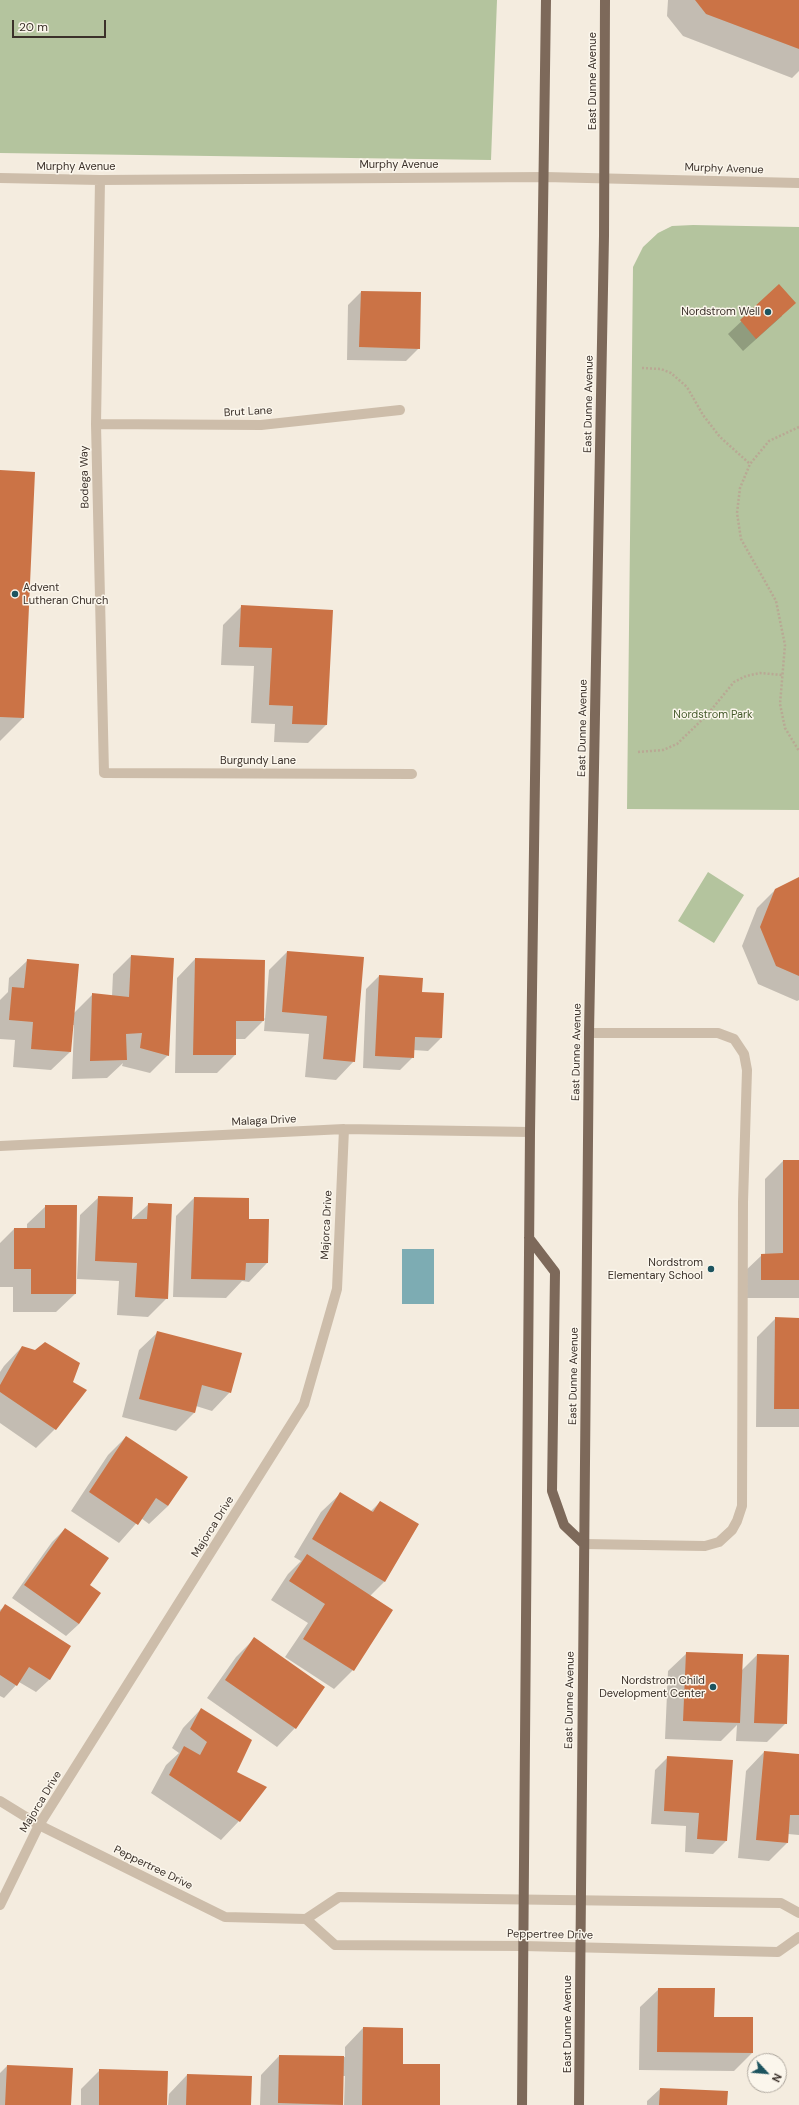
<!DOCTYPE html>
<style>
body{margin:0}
#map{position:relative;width:799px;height:2105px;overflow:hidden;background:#f4ecdf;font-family:"DM Sans",sans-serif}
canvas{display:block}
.north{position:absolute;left:747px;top:2053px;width:40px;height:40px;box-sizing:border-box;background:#fbf6ec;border:1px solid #aea79e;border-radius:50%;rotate:116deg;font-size:11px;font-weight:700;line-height:16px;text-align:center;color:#3b312a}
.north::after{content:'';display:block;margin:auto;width:14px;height:18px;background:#1d545f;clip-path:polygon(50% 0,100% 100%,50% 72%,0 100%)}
.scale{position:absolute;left:12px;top:20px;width:94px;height:18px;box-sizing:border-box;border:2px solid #3b312a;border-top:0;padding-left:5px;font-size:12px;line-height:14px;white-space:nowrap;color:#3b312a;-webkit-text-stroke:3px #fbf6ec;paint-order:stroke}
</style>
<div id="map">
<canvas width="799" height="2105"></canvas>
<div class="north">N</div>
<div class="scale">20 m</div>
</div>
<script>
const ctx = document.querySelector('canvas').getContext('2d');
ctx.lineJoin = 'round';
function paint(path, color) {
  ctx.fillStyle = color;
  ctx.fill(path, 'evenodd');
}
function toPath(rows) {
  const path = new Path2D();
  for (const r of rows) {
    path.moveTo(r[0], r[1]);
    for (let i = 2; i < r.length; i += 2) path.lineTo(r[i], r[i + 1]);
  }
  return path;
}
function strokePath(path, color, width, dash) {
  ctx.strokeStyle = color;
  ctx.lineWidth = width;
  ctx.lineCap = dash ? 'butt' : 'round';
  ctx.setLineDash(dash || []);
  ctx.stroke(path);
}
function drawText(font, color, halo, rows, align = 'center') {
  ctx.font = font + ' "DM Sans",sans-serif';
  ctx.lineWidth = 3;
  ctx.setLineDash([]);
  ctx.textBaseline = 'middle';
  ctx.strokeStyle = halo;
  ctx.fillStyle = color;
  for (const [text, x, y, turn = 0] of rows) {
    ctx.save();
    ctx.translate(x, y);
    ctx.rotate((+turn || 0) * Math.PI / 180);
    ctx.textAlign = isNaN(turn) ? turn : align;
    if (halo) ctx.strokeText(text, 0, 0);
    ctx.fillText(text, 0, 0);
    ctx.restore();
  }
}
const green = toPath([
 [0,0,497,0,491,160,0,153],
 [693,225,799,227,799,810,627,809,633,267,643,247,658,233,672,226],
 [708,872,744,895,714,943,678,921]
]);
const water = toPath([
 [402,1249,434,1249,434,1304,402,1304]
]);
const shadow = toPath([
 [668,0,799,0,799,71,792,78,683,36,667,16],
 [779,286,782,316,743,351,728,334],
 [361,292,419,348,406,361,347,360,348,305],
 [0,471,23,718,0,741],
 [242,606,332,611,326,725,308,743,274,742,275,724,251,723,254,666,221,665,223,625],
 [799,878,799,1000,797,1001,758,984,742,946,757,908,776,889],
 [287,952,363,958,354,1061,336,1080,305,1077,309,1034,264,1031,269,970],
 [131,956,168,1055,150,1073,122,1066,123,1063,107,1078,72,1079,74,1025,72,1025,70,1052,51,1070,13,1067,15,1040,0,1039,0,1000,8,992,9,978,28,960,73,1014,93,994,112,996,113,974],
 [195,959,265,1019,245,1039,235,1039,235,1055,217,1073,175,1073,177,978],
 [379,976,421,993,441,1038,428,1051,413,1050,413,1057,400,1070,363,1068,366,989],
 [783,1161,799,1161,799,1298,743,1298,743,1273,762,1255,765,1255,765,1179],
 [99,1197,131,1220,149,1204,167,1298,148,1317,117,1315,119,1281,77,1279,80,1215],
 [194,1198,248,1220,268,1220,267,1263,249,1282,242,1281,226,1298,173,1297,176,1216],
 [46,1206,75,1294,56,1312,13,1312,13,1287,0,1287,0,1243,14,1229,27,1229,27,1224],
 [776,1318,799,1319,799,1427,756,1427,757,1337],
 [158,1332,230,1392,212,1411,196,1406,194,1413,176,1431,122,1417,139,1350],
 [22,1347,55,1429,36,1448,0,1423,0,1372,4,1366],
 [126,1437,168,1506,149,1524,141,1518,119,1543,71,1511,108,1455],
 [340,1494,370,1512,380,1502,418,1525,384,1582,370,1596,391,1610,353,1670,334,1689,285,1657,308,1623,271,1600,288,1574,301,1561,294,1557,321,1512],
 [65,1529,79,1624,66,1636,12,1598,52,1542],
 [5,1606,70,1646,49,1680,36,1692,19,1682,4,1698,0,1696,0,1610],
 [254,1639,295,1728,277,1747,207,1698,236,1657],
 [687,1653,742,1670,757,1655,786,1723,767,1742,736,1741,737,1725,721,1741,665,1739,668,1671],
 [201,1709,239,1821,221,1840,151,1793,166,1765,179,1753,172,1748,183,1728],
 [764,1752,799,1755,799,1835,788,1834,787,1843,769,1861,738,1858,746,1771],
 [668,1757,732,1761,726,1841,713,1854,685,1852,686,1826,651,1824,655,1770],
 [659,1989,713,2018,752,2018,752,2053,734,2071,639,2070,640,2007],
 [363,2028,402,2065,439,2105,344,2105,345,2076,343,2076,342,2105,260,2105,261,2075,279,2056,345,2057,345,2047],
 [7,2066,70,2105,0,2105,0,2073],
 [100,2070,166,2105,81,2105,81,2089],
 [187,2075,250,2105,168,2105,169,2094],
 [660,2089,726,2105,647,2105,647,2101]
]);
const building = toPath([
 [695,0,799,0,799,49,706,14],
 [779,284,796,303,756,339,740,320],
 [361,291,421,292,420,349,359,347],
 [0,470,35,472,24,718,0,717],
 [241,605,333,610,327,725,292,724,293,706,269,705,272,648,239,647],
 [799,877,799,976,776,966,760,927,775,889],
 [287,951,364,957,355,1062,323,1059,327,1016,282,1012],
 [131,955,174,958,169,1056,140,1048,142,1033,126,1034,127,1060,90,1061,92,993,129,997],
 [195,958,265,960,264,1021,236,1021,236,1055,193,1055],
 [27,959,79,964,71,1052,31,1049,33,1022,9,1020,12,987,24,988],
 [379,975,423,978,422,992,444,993,442,1038,415,1037,414,1058,375,1056],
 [783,1160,799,1160,799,1280,761,1280,761,1254,783,1253],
 [98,1196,133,1197,132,1219,147,1219,148,1203,172,1204,168,1299,135,1297,137,1263,95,1261],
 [194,1197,249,1198,249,1219,269,1219,268,1263,246,1263,245,1280,191,1279],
 [45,1205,77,1205,76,1294,31,1294,31,1269,14,1269,14,1228,45,1228],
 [775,1317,799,1318,799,1409,774,1409],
 [157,1331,242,1353,231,1393,202,1385,195,1413,139,1399],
 [45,1342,80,1363,73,1382,87,1390,56,1430,0,1392,0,1385,22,1346,35,1350],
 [126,1436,188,1477,168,1506,156,1498,138,1525,89,1492],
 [340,1492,373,1512,380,1501,419,1524,385,1582,312,1539],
 [65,1528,109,1558,90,1585,101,1593,79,1624,24,1585],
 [307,1554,393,1610,354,1671,303,1639,325,1604,289,1581],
 [5,1604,71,1646,50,1680,29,1667,17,1686,0,1675,0,1612],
 [254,1637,325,1687,296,1729,225,1680],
 [686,1652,743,1654,740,1723,683,1721],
 [757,1654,789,1655,787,1724,754,1723],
 [201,1708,252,1740,237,1772,267,1787,240,1822,169,1775,184,1746,200,1755,207,1742,190,1729],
 [764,1751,799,1754,799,1815,790,1815,788,1843,756,1840],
 [667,1756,733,1760,727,1841,697,1839,699,1813,664,1811],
 [658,1988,715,1988,714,2017,753,2017,753,2053,657,2052],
 [363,2027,403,2028,403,2064,440,2064,440,2105,362,2105],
 [279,2055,344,2056,343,2105,278,2103],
 [7,2065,73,2068,71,2105,5,2105],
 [99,2069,168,2071,167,2105,99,2105],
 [187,2074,252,2076,251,2105,186,2105],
 [660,2088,728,2091,727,2105,659,2105]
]);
const path = toPath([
 [642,368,661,369,671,373,687,387,703,415,720,437,750,464],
 [799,427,769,441,750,464,740,488,737,513,741,539,776,601,785,645,780,704,785,728,799,751],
 [638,752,663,750,677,744,707,715,734,682,746,676,760,673,782,675]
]);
const minor = toPath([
 [0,178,100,180,545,177,799,183],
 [100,180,96,424,104,773,412,774],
 [96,424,261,425,400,410],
 [0,1146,344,1129,530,1132],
 [584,1544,705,1546,719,1542,732,1530,737,1521,742,1506,743,1202,747,1070,744,1054,734,1039,718,1033,589,1033],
 [0,1801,39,1825,225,1917,306,1919,339,1897,781,1903,799,1913],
 [0,1905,39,1825,304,1404,337,1289,344,1129],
 [306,1919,335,1945,523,1946,778,1952,799,1937]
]);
const major = toPath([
 [529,1238,555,1272,552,1491,564,1525,584,1544],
 [522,2105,530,1132,546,0],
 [579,2105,589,1033,604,236,605,0]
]);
const markers = [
 [768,312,4,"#1d545f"],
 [15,594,4,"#1d545f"],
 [711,1269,4,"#1d545f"],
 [713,1687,4,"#1d545f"]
];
const streetNames = [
 ["East Dunne Avenue",593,81,-90],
 ["Murphy Avenue",399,165],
 ["Murphy Avenue",76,167],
 ["Murphy Avenue",724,169,2],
 ["East Dunne Avenue",589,404,-89],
 ["Brut Lane",248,412,-3],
 ["Bodega Way",85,477,-91],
 ["East Dunne Avenue",583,728,-89],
 ["Burgundy Lane",258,761],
 ["East Dunne Avenue",577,1052,-89],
 ["Malaga Drive",264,1121,-3],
 ["Majorca Drive",327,1225,-87],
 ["East Dunne Avenue",574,1376,-89],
 ["Majorca Drive",213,1527,-58],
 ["East Dunne Avenue",570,1700,-89],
 ["Majorca Drive",41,1802,-59],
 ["Peppertree Drive",153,1868,26],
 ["Peppertree Drive",550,1935,1],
 ["East Dunne Avenue",568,2024,-90]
];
const poiNames = [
 ["Nordstrom Well",760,312],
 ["Advent",23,588,"left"],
 ["Lutheran Church",23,601,"left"],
 ["Nordstrom",703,1263],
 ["Elementary School",703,1276],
 ["Nordstrom Child",705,1681],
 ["Development Center",705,1694]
];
const parkNames = [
 ["Nordstrom Park",713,715]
];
paint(green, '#b4c49e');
paint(water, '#7dacb3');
paint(shadow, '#0003');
paint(building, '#cb7346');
strokePath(path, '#b9a894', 2.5, [2, 2]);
strokePath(minor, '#cdbdaa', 10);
strokePath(major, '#7d695a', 10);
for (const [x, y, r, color] of markers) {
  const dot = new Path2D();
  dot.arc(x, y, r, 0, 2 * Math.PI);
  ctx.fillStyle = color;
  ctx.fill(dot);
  strokePath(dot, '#fbf6ec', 1.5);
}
drawText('11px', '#3b312a', '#fbf6ec', streetNames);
drawText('11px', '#3b312a', '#fbf6ec', poiNames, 'right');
drawText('11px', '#455a2c', '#fbf6ec', parkNames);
</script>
